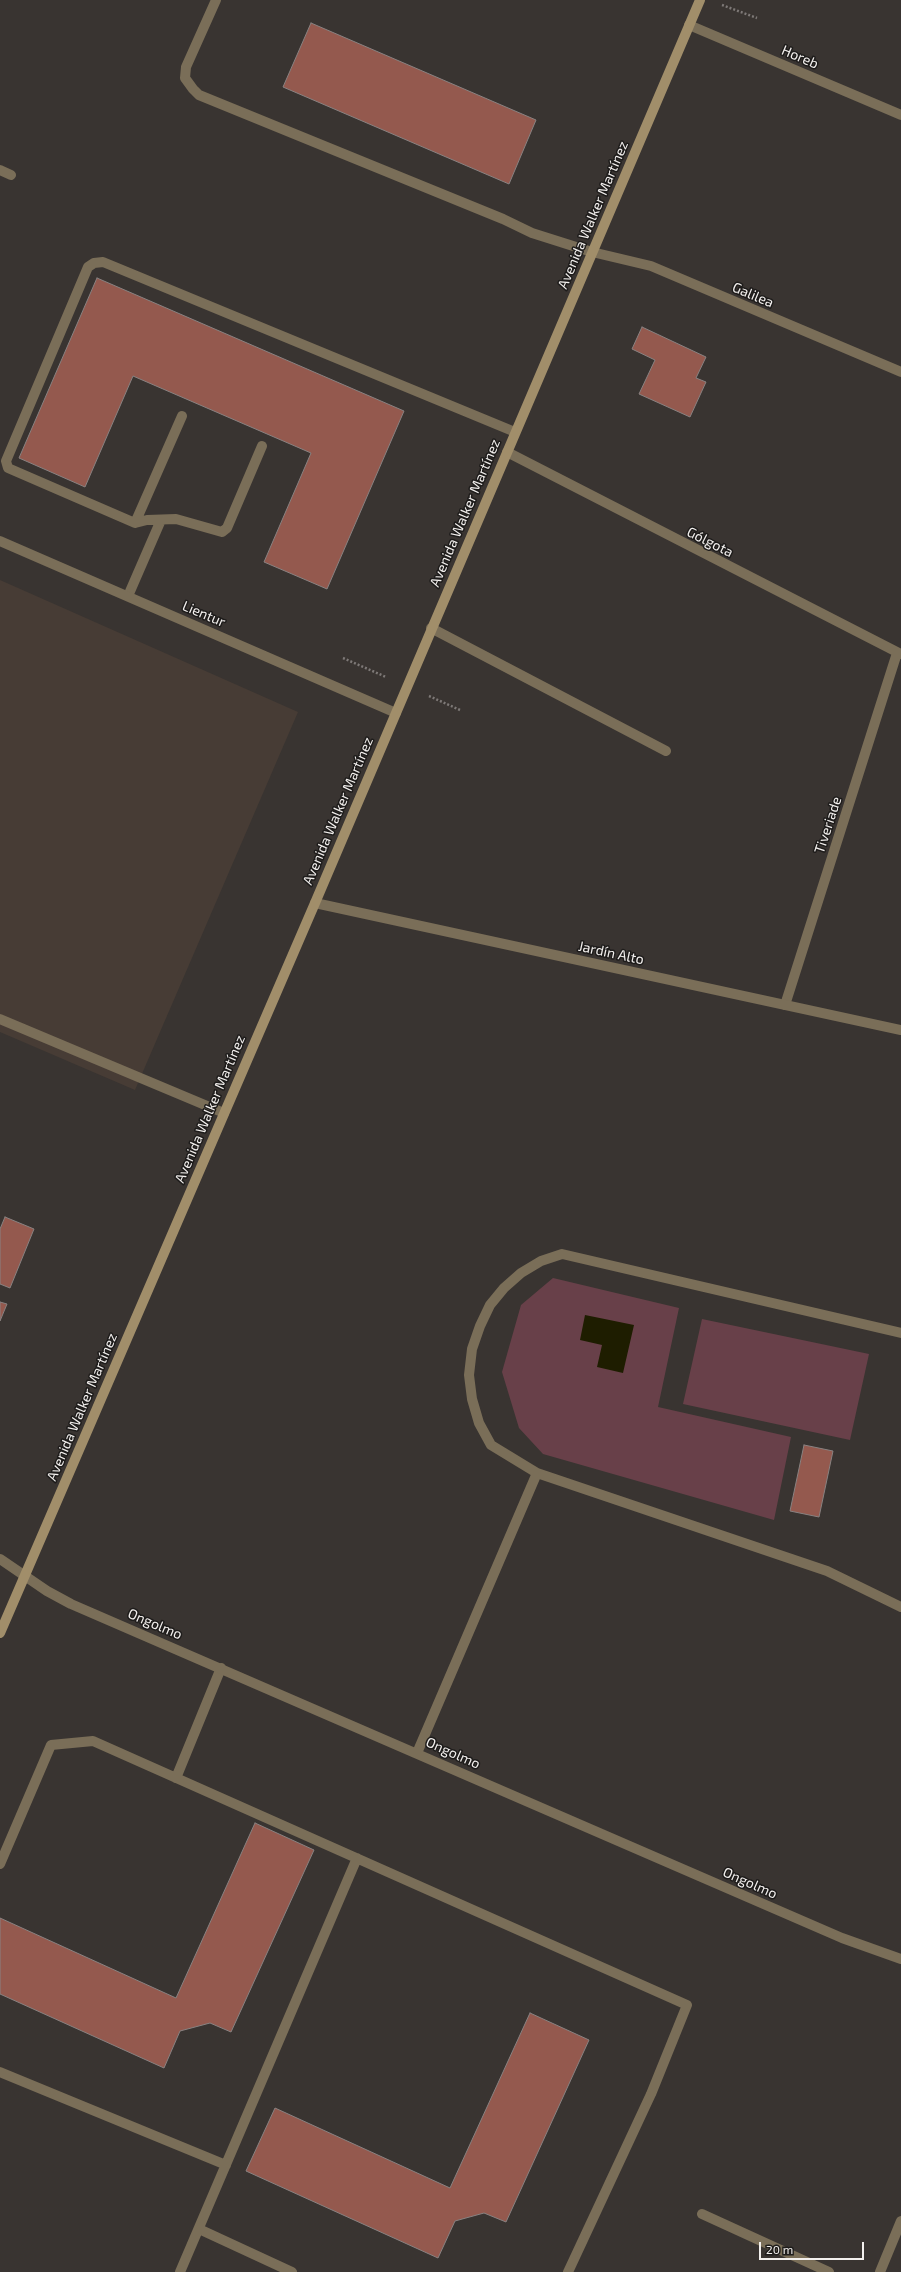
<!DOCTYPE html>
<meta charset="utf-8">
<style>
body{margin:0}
#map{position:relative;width:901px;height:2272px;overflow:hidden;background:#393431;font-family:"Exo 2",sans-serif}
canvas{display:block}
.scale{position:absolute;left:759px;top:2242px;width:105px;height:18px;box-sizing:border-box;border:2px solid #f3f0ee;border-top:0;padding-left:5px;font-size:12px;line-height:14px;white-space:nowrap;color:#f3f0ee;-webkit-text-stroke:3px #1e1c1b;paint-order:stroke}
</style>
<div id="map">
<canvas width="901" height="2272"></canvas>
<div class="scale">20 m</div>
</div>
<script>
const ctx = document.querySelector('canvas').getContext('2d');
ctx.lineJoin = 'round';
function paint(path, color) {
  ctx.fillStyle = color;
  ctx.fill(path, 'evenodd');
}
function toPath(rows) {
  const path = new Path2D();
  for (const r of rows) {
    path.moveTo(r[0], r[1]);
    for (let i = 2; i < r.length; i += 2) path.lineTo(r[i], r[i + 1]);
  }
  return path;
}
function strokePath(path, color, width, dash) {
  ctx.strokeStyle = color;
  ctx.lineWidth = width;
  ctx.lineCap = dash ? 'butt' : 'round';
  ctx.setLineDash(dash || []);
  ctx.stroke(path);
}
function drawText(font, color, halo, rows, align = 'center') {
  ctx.font = font + ' "Exo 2",sans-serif';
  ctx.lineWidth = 3;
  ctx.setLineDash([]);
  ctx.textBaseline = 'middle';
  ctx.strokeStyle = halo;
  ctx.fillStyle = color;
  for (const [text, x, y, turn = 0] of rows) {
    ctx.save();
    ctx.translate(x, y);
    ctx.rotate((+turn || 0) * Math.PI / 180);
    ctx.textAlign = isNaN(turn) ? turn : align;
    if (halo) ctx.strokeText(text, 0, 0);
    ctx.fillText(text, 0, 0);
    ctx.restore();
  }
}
const built = toPath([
 [0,580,298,712,135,1090,0,1032]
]);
const green = toPath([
 [553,1278,679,1308,658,1407,791,1437,774,1520,543,1454,519,1428,502,1372,521,1305],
 [702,1319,869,1354,850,1440,683,1404]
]);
const water = toPath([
 [585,1315,634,1325,623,1373,597,1367,602,1345,580,1340]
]);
const building = toPath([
 [311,23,536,120,509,184,283,87,311,23],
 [97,278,404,411,327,589,264,562,311,453,133,376,85,487,19,458,97,278],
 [642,327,706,357,696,378,706,382,690,417,639,394,655,360,632,349,642,327],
 [5,1217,34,1229,10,1288,0,1284,0,1229,5,1217],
 [0,1302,7,1304,0,1321,0,1302],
 [804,1445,833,1451,819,1517,790,1511,804,1445],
 [255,1823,314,1850,231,2032,210,2023,180,2031,164,2068,0,1994,0,1918,176,1998,255,1823],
 [530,2013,589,2040,506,2222,484,2213,455,2221,438,2258,246,2171,275,2108,450,2188,530,2013]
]);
const path = toPath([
 [722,5,757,18],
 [343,658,386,677],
 [429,696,460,710]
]);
const service = toPath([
 [216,0,186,67,185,78,193,89,199,95,503,219,532,233,592,252],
 [262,446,227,528,222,532,176,519,147,520,135,523,8,468,6,461,88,267,94,263,103,262,515,432],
 [135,523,182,416],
 [128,596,161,520],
 [431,628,666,751],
 [0,1019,224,1113],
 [176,1778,221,1668],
 [0,1864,51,1745,93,1741,687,2005,651,2094,568,2272],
 [0,2072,226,2165],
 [199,2229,292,2272],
 [180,2272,357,1858]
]);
const minor = toPath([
 [689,25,901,115],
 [0,170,11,175],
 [592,252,651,266,901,372],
 [507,452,901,654],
 [0,541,396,713],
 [785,1005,897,653],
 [901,1333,562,1254,541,1261,521,1273,504,1288,490,1305,480,1326,472,1349,469,1375,472,1399,479,1423,491,1445,537,1473,827,1571,901,1607],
 [0,1559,47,1591,71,1604,842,1938,901,1959],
 [417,1753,537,1473],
 [702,2214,829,2272],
 [880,2272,901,2221]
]);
const tertiary = toPath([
 [315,903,901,1030]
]);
const secondary = toPath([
 [0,1633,315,903,700,0]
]);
const streetNames = [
 ["Horeb",800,57,23],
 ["Avenida Walker Martínez",593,215,-67],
 ["Galilea",753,295,23],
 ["Avenida Walker Martínez",465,513,-67],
 ["Gólgota",710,542,27],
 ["Lientur",204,614,23],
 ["Avenida Walker Martínez",338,811,-67],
 ["Tiveriade",828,825,-72],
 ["Jardín Alto",611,953,12],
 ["Avenida Walker Martínez",210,1109,-67],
 ["Avenida Walker Martínez",82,1407,-67],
 ["Ongolmo",155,1624,23],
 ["Ongolmo",453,1753,24],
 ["Ongolmo",750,1883,24]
];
paint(built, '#473c35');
paint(green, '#684049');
paint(water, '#1e1d00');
paint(building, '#94594e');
strokePath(building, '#898281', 1);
strokePath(path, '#7e7977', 2.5, [2, 2]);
strokePath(service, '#7a6e58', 10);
strokePath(minor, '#7a6e58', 10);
strokePath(tertiary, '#7a6e58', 10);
strokePath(secondary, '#a18e6a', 10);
drawText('14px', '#f3f0ee', '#1e1c1b', streetNames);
</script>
